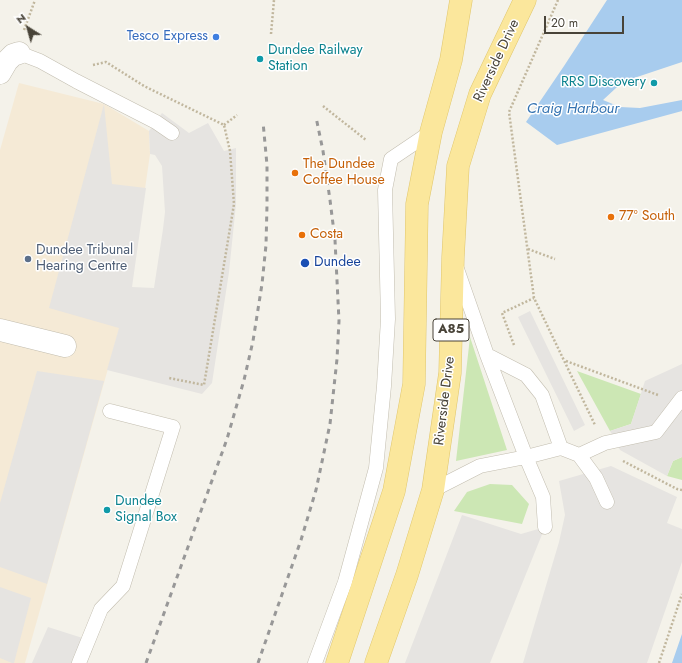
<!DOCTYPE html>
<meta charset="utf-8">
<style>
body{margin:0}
#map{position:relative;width:682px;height:663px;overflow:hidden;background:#f4f2ea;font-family:Jost,sans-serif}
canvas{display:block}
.north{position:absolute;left:8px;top:8px;width:40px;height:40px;-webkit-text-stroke:3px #fff;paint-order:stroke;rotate:323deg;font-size:11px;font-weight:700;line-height:16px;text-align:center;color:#484338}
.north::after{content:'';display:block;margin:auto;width:14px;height:18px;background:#484338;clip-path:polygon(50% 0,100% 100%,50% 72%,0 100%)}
.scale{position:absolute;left:544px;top:16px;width:80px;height:18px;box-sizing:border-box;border:2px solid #484338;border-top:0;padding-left:5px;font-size:12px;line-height:14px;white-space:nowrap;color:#484338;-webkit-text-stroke:3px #fff;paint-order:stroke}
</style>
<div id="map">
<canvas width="682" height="663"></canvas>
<div class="north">N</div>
<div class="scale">20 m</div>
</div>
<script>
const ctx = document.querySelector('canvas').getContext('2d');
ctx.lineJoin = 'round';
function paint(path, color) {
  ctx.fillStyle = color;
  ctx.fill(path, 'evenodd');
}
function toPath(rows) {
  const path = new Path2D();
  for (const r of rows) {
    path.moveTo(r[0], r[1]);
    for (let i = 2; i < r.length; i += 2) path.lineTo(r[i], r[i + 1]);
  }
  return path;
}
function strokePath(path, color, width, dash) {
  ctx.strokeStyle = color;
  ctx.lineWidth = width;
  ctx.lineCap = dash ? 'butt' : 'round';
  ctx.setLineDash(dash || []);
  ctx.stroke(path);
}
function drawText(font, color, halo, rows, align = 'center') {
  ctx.font = font + ' Jost,sans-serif';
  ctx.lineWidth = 3;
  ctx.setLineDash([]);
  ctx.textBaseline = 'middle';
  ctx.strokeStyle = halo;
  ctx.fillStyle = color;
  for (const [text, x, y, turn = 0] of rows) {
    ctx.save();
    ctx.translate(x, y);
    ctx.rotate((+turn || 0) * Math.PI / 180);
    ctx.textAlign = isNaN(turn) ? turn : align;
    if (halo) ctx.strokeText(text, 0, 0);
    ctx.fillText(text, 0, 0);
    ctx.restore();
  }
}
const commercial = toPath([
 [19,83,104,104,149,131,150,154,131,287,25,663,0,663,0,150]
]);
const green = toPath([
 [470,337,507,450,456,461],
 [577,371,641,394,631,424,610,431],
 [682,457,682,480,667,476,673,461],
 [490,484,512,485,529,504,522,524,454,511,467,492]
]);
const parking = toPath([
 [104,104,112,184,146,188,132,287,154,288,163,229,165,212,162,166,155,155,150,154,149,131,162,113,189,133,208,123,224,151,236,148,236,204,229,272,212,383,202,394,107,370,119,328,49,308],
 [530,311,585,425,574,431,518,317],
 [682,364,682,457,673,461,667,476,620,450,610,431,631,424,645,381],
 [37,371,104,381,47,584,0,567,0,503],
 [611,466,677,497,667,523,682,529,682,562,647,663,523,663,559,542,565,515,559,481],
 [462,515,521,534,545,527,490,663,405,663],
 [0,587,31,598,14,663,12,663,0,658],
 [48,627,95,642,87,663,32,663]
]);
const water = toPath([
 [607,0,682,0,682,62,634,78,616,88,603,100,620,107,640,108,682,100,682,111,557,145,526,122,564,66],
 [682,634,682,663,672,663]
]);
const path = toPath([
 [558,0,509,112,534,298,595,425],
 [24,30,35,0],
 [271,34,274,0],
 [93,65,106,62,144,86,224,125,230,151,234,204,204,385,169,378],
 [323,106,366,140],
 [224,125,237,115],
 [528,249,555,259],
 [514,345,502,313,534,298],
 [566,361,658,395],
 [623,461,677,489,682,490],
 [659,663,682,594]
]);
const service = toPath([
 [19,53,40,61,76,81,156,122,172,133],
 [457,269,487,355,526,457,543,497,545,527],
 [487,355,526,375,542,395,561,448],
 [579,455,605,443,656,432,682,398],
 [433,490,480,466,526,457,561,448,579,455,596,478,607,502],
 [79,663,101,609,123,586,173,427,110,411],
 [315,663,345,582,376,468,384,386,388,319,385,190,391,159,431,132]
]);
const minor = toPath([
 [0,73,7,61,13,55,19,53],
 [0,330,65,346]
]);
const primary = toPath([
 [337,663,394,491,414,384,417,204,431,132,451,60,461,0],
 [376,663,407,575,433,490,450,373,453,257,458,166,480,94,525,0]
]);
const rail = toPath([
 [146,663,227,439,244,380,253,341,262,284,266,245,267,205,267,165,263,122],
 [258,663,301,540,316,490,330,424,337,359,339,321,335,240,330,200,323,151,316,117]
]);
const markers = [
 [216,37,4,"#3f7fe0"],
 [260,59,4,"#0f9aa8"],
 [654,83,4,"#0f9aa8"],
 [295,173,4,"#e8710a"],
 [611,217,4,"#e8710a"],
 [302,235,4,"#e8710a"],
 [28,259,4,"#5c6f8a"],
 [305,263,5,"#1a4fb4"],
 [107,510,4,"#0f9aa8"]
];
const shields = [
 [451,330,36]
];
const shieldNames = [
 ["A85",451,330]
];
const shopNames = [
 ["Tesco Express",208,37]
];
const cultureNames = [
 ["Dundee Railway",268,51],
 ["Station",268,67],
 ["RRS Discovery",646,83,"right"],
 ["Dundee",115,502],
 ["Signal Box",115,518]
];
const streetNames = [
 ["Riverside Drive",497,61,-65],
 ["Riverside Drive",445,401,-83]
];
const foodNames = [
 ["The Dundee",303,165],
 ["Coffee House",303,181],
 ["77º South",619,217],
 ["Costa",310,235]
];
const serviceNames = [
 ["Dundee Tribunal",36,251],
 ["Hearing Centre",36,267]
];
const transitNames = [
 ["Dundee",314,263]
];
const waterNames = [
 ["Craig Harbour",573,109]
];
paint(commercial, '#f5ead6');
paint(green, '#cce7b4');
paint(parking, '#e6e4e1');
paint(water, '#a8ccee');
strokePath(service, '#c2bdaf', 15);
strokePath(minor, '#c2bdaf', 23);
strokePath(primary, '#e0c66c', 23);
strokePath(path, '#c1b79e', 2.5, [2, 2]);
strokePath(service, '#fff', 14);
strokePath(minor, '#fff', 22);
strokePath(primary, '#fbe79c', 22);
strokePath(rail, '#989898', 3, [5, 5]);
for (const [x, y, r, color] of markers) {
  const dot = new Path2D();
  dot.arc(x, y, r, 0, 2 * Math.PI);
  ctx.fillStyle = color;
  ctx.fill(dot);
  strokePath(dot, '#fff', 1.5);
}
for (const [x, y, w] of shields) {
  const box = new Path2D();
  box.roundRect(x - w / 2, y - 11, w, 22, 3);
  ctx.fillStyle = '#fff';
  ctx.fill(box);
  strokePath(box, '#484338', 1);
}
drawText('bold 13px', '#484338', null, shieldNames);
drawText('14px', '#366cbe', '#fff', shopNames, 'right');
drawText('14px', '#0d838f', '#fff', cultureNames, 'left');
drawText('14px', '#484338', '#fff', streetNames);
drawText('14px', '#c56008', '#fff', foodNames, 'left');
drawText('14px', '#4e5e75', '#fff', serviceNames, 'left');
drawText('14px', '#164399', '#fff', transitNames, 'left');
drawText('italic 15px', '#3473b1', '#fff', waterNames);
</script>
